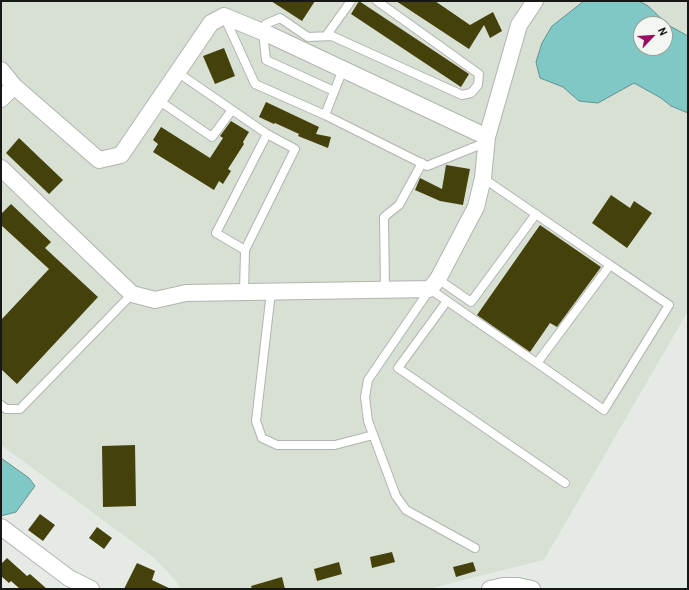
<!DOCTYPE html>
<style>
body{margin:0}
#map{position:relative;width:689px;height:590px;overflow:hidden;background:#e6eae5;font-family:Barlow,sans-serif}
canvas{display:block}
.frame{position:absolute;inset:0;border:2px solid #171816;pointer-events:none}
.north{position:absolute;left:633px;top:16px;width:40px;height:40px;box-sizing:border-box;background:#f3f7f2;border:1px solid #9b9e9a;border-radius:50%;rotate:65deg;font-size:11px;font-weight:700;line-height:16px;text-align:center;color:#171816}
.north::after{content:'';display:block;margin:auto;width:14px;height:18px;background:#990e60;clip-path:polygon(50% 0,100% 100%,50% 72%,0 100%)}
</style>
<div id="map">
<canvas width="689" height="590"></canvas>
<div class="frame"></div>
<div class="north">N</div>
</div>
<script>
const ctx = document.querySelector('canvas').getContext('2d');
ctx.lineJoin = 'round';
function paint(path, color) {
  ctx.fillStyle = color;
  ctx.fill(path, 'evenodd');
}
function toPath(rows) {
  const path = new Path2D();
  for (const r of rows) {
    path.moveTo(r[0], r[1]);
    for (let i = 2; i < r.length; i += 2) path.lineTo(r[i], r[i + 1]);
  }
  return path;
}
function strokePath(path, color, width, dash) {
  ctx.strokeStyle = color;
  ctx.lineWidth = width;
  ctx.lineCap = dash ? 'butt' : 'round';
  ctx.setLineDash(dash || []);
  ctx.stroke(path);
}
const built = toPath([
 [1,1,688,1,688,311,544,560,428,589,180,589,177,582,153,557,1,445],
 [641,24,665,24,665,48,641,48]
]);
const water = toPath([
 [584,1,639,1,648,6,668,25,688,36,688,113,671,106,661,98,634,83,598,103,579,101,563,87,540,78,536,62,542,43,552,26,584,1],
 [641,24,665,24,665,48,641,48,641,24],
 [1,458,29,478,35,486,16,512,1,516,1,458]
]);
const building = toPath([
 [271,1,315,1,302,21],
 [359,1,469,74,461,87,351,14],
 [396,1,435,1,470,25,493,12,502,31,490,38,484,25,469,49],
 [224,48,235,76,215,84,203,56],
 [266,102,319,127,316,134,331,137,328,148,298,136,299,134,275,123,274,124,259,117],
 [231,121,249,132,243,142,244,144,228,169,231,171,223,184,219,181,214,190,153,152,158,144,153,140,161,127,210,158,223,138,220,136],
 [19,138,63,180,49,194,6,153],
 [446,165,470,169,463,205,440,201,415,190,420,178,442,189],
 [611,195,630,208,634,201,652,213,627,248,592,223],
 [11,204,51,242,45,248,98,297,17,384,1,369,1,320,49,269,1,225,1,214],
 [540,225,601,267,557,327,550,323,530,352,477,315],
 [135,445,136,506,103,507,102,446],
 [40,514,55,525,43,541,28,530],
 [97,527,112,538,104,549,89,538],
 [392,552,395,562,372,568,370,557],
 [7,558,27,576,30,574,47,589,20,589,11,581,9,583,1,576,1,564],
 [339,562,342,574,317,581,314,569],
 [473,562,476,571,456,577,453,567],
 [137,563,155,571,152,580,171,589,124,589],
 [282,577,285,589,252,589,251,586]
]);
const service = toPath([
 [224,16,255,84,325,115,427,166,487,142],
 [326,36,351,1],
 [177,72,267,134,295,149,245,250,244,292],
 [334,91,266,60,263,32,266,24,280,18,308,37,332,36,462,95,471,93,478,85,479,74,377,1],
 [158,100,212,137,232,110],
 [325,115,343,69],
 [483,178,610,265],
 [245,250,216,233,267,134],
 [438,279,471,302,536,214],
 [385,290,384,217,399,205,422,163],
 [271,292,256,421,262,438,277,445,335,445,373,435],
 [447,301,398,368,565,483],
 [1,405,6,409,20,409,132,294],
 [475,548,406,510,396,496,368,421,365,397,368,380,430,289,447,301,537,363,604,410,669,305,610,265,537,363]
]);
const minor = toPath([
 [1,70,14,86,99,160,121,155,211,23,224,16,270,35,487,137],
 [1,99,14,86],
 [1,168,132,294,155,300,186,293,430,289,438,279,476,207,483,178,487,137,519,25,535,1],
 [1,527,69,578,91,589],
 [490,589,503,586,518,586,532,589]
]);
paint(built, '#d8e0d4');
paint(water, '#7fc8c5');
strokePath(water, '#609390', 1);
paint(building, '#44420a');
strokePath(service, '#b0b4af', 10);
strokePath(minor, '#b0b4af', 18);
strokePath(service, '#fff', 8);
strokePath(minor, '#fff', 16);
</script>
